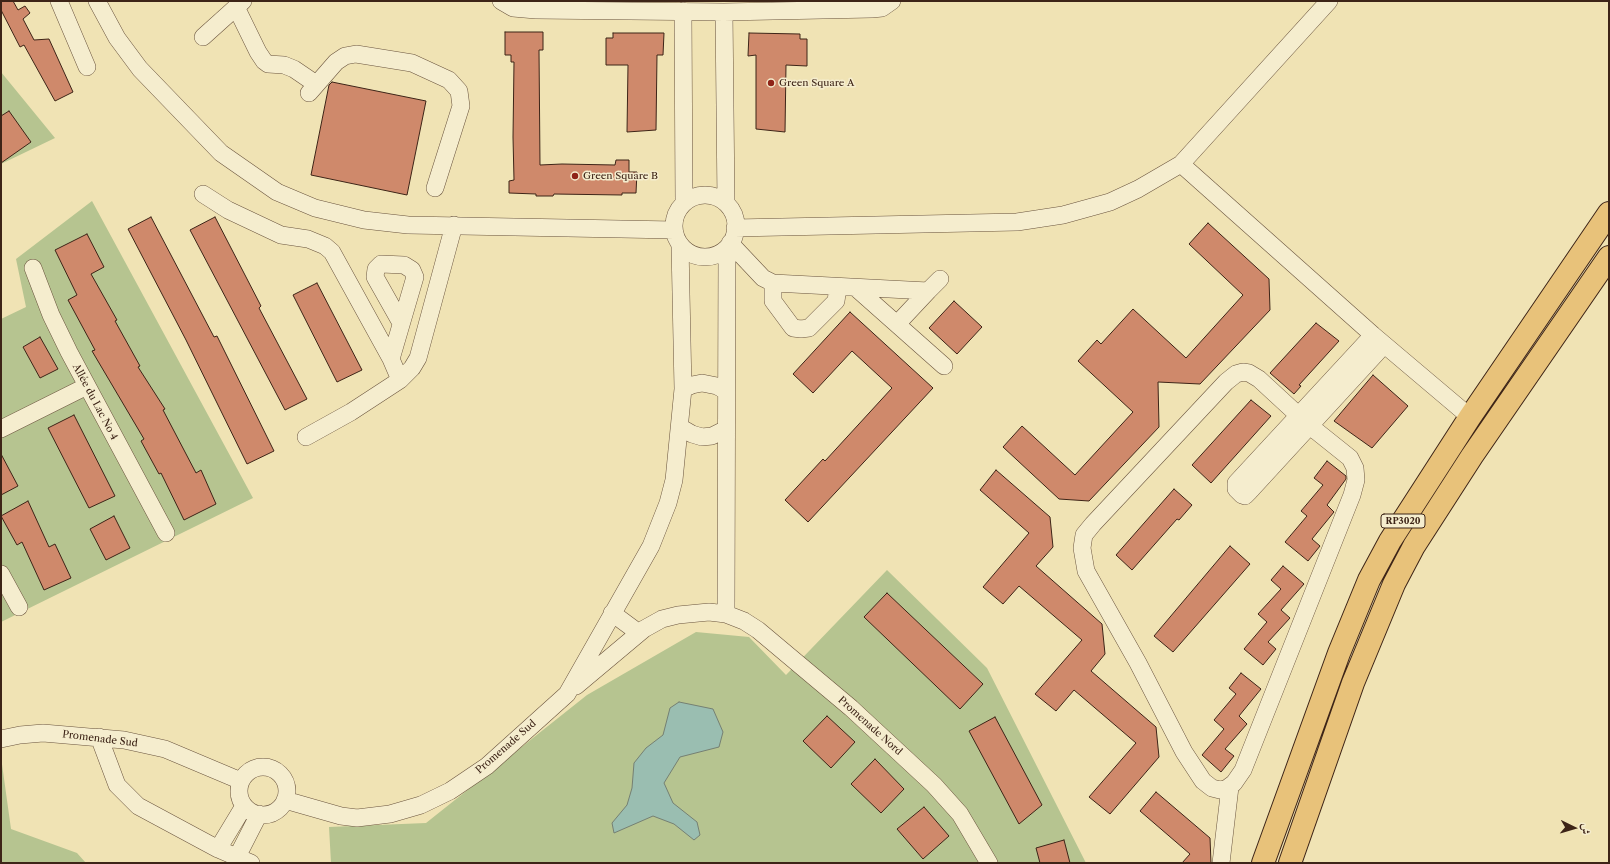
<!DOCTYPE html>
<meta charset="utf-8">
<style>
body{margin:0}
#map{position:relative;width:1610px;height:864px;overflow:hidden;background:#f0e3b4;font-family:"Libre Caslon Text",Amiri,serif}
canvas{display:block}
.frame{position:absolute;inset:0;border:2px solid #3d2417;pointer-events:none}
.north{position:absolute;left:1554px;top:808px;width:40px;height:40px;-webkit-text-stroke:3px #f5edce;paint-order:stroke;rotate:95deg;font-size:11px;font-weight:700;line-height:16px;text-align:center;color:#3d2417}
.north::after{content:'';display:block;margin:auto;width:14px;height:18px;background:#3d2417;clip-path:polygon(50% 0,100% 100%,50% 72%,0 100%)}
</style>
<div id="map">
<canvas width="1610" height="864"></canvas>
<div class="frame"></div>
<div class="north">ش</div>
</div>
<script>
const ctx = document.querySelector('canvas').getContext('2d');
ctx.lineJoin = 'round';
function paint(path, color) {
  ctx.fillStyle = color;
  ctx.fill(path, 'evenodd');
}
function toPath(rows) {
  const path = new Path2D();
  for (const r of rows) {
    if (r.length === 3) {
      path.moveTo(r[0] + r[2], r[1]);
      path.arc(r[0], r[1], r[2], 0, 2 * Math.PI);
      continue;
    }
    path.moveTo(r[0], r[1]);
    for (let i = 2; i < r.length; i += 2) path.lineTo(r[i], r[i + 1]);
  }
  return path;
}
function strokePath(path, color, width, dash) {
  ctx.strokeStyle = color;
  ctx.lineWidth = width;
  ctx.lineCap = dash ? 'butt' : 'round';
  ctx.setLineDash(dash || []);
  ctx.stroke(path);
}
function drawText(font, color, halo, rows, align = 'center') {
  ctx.font = font + ' "Libre Caslon Text",serif';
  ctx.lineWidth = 3;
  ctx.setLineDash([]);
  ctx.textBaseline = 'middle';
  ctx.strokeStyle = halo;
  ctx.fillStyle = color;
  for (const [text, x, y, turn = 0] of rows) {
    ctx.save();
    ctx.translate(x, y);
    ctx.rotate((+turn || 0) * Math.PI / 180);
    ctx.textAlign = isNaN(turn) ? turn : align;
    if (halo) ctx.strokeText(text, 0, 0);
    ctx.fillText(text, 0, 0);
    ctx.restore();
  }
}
const green = toPath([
 [1,72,55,138,1,164],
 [92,201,253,498,1,622,1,319,26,307,16,259],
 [887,570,987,668,1086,863,331,863,329,827,426,823,587,695,696,632,749,637,786,675],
 [1,757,11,829,77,853,86,863,1,863]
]);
const water = toPath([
 [679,702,713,709,723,732,719,747,680,757,664,783,673,803,697,822,700,835,694,840,674,824,653,816,614,833,612,823,627,805,632,788,634,763,646,748,663,735,670,708,679,702]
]);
const building = toPath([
 [1,1,13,1,18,10,25,6,30,13,23,19,34,40,49,39,73,92,55,101,24,45,20,47,1,10,1,1],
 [505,32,543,32,543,50,539,50,540,165,562,164,615,165,616,160,629,160,629,172,637,172,636,193,622,193,622,195,554,194,553,196,536,196,536,194,509,193,509,181,514,180,513,137,514,62,511,62,511,55,505,55,505,32],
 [613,33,664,33,663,55,657,55,656,130,627,132,628,65,606,65,606,38,613,38,613,33],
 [749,33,800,34,800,39,807,39,807,66,786,65,785,132,756,129,756,55,748,56,749,33],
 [332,82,426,101,407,195,311,175,329,85,332,82],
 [9,111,31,142,1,163,1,116,9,111],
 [151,217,214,337,217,336,274,451,247,464,186,340,128,229,151,217],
 [215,217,261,306,259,308,307,399,285,410,190,230,215,217],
 [1208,223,1269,279,1270,310,1200,384,1158,382,1159,427,1089,501,1059,499,1003,447,1022,426,1075,475,1133,412,1078,361,1097,340,1101,344,1133,309,1186,358,1243,295,1189,244,1208,223],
 [87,234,104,267,91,274,117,320,115,321,140,366,138,367,165,409,163,410,196,473,201,470,216,504,184,520,161,473,159,474,141,441,144,439,92,351,95,350,68,300,77,295,55,250,87,234],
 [317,283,362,370,337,382,293,295,317,283],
 [954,301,982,327,957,354,929,328,954,301],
 [850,312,933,388,808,522,785,500,823,459,825,461,892,388,852,351,813,393,793,374,850,312],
 [1316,323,1339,341,1299,385,1301,386,1294,394,1270,373,1316,323],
 [40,337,58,369,40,378,23,347,40,337],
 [1373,375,1408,406,1372,448,1334,421,1373,375],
 [1251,400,1271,416,1211,483,1192,465,1251,400],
 [74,415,115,496,89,508,48,428,74,415],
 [1,454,18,486,1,495,1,454],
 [1327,461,1346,476,1346,479,1327,505,1334,512,1312,539,1320,546,1308,561,1285,542,1307,516,1301,511,1323,485,1314,478,1327,461],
 [996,470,1050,517,1053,547,1036,566,1102,624,1105,654,1091,671,1156,727,1159,757,1110,814,1089,797,1136,743,1074,690,1056,711,1035,694,1082,640,1019,586,1003,604,983,587,1029,533,980,490,996,470],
 [1174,489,1192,505,1179,520,1177,519,1132,570,1116,555,1174,489],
 [28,501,49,547,55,544,71,578,44,590,22,542,17,545,1,516,28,501],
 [114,516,130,548,106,560,90,529,114,516],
 [1230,546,1250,564,1173,652,1154,636,1230,546],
 [1283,566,1304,584,1281,610,1290,618,1268,642,1276,649,1263,665,1244,649,1267,622,1258,614,1281,589,1271,580,1283,566],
 [887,593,983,684,960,709,864,617,887,593],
 [1241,673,1261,689,1239,716,1247,724,1225,749,1234,756,1221,772,1202,755,1224,729,1214,720,1236,694,1229,688,1241,673],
 [827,716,855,742,831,768,803,741,827,716],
 [995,717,1042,805,1019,824,969,731,995,717],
 [875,759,904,789,881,813,851,784,875,759],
 [1156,792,1210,838,1211,863,1182,863,1190,854,1140,811,1156,792],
 [924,807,949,836,923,859,897,829,924,807],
 [1064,840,1070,863,1040,863,1036,848,1064,840]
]);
const minor = toPath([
 [59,1,87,67],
 [97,1,117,38,140,69,221,153,277,192,315,208,364,220,408,225,674,230],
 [501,1,513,8,536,10,724,12,872,9,882,8,892,1],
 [236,7,258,52,264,61,268,64,284,65,294,69,316,84],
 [683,11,684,203],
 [724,12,726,203],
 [203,37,243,1],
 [309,93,336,62,345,56,356,54,412,63,449,80,459,91,461,106,435,188],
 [1181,164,1373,335,1470,417],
 [203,194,228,210,281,235,308,239,325,246,332,252,391,359,400,380],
 [705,226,31],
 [735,228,1017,222,1063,215,1110,202,1138,189,1181,164,1329,1],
 [730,243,763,278,773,283,928,291,940,279],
 [33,268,51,315,69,352,166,533],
 [773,283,773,301,793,328,801,329,809,328,836,301,838,287],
 [856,288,944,366],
 [898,323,928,291],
 [1373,335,1236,483,1236,489,1242,495,1245,496,1249,492,1384,345],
 [391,359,415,277,412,270,404,265,381,264,376,269,375,277,401,323],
 [1243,372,1249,373,1259,379,1310,426,1350,458,1355,468,1356,480,1352,495,1243,770,1234,783,1226,789,1220,790,1212,788,1203,781,1184,752,1138,663,1086,571,1082,548,1084,535,1093,524,1226,382,1236,374,1243,372],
 [683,389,692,385,702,383,717,386,726,391],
 [680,427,692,434,702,437,712,436,726,429],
 [1,429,87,386],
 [306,437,351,412,400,380,412,368,418,358,454,225],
 [1,574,19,607],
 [612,613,639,633],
 [726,614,727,248],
 [576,686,644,629,662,619,678,615,709,612,726,614,744,621,758,630,851,708,934,785,960,814,989,863],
 [99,737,117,785,138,806,218,849,251,863],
 [1,739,20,735,43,733,124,740,165,749,241,781],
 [263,791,24],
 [285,800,341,816,357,818,390,814,421,805,450,791,487,766,567,694,651,546,668,503,674,480,683,389,680,245],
 [218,849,244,806],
 [237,857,259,814],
 [1221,863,1230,787]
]);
const highway = toPath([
 [1263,863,1339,653,1369,580,1390,541,1470,417,1609,213],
 [1290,863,1353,683,1394,584,1414,546,1472,456,1609,257]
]);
const markers = [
 [771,83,4,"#8f2418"],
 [575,176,4,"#8f2418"]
];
const shields = [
 [1403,521,44]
];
const shieldNames = [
 ["RP3020",1403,521]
];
const poiNames = [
 ["Green Square A",779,83],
 ["Green Square B",583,176]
];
const streetNames = [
 ["Allée du Lac No 4",95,402,62],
 ["Promenade Nord",870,726,42],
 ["Promenade Sud",100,739,7],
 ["Promenade Sud",506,747,-41]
];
paint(green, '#b6c490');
paint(water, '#9abeb1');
strokePath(water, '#758073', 1);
paint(building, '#cf896b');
strokePath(building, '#3d2417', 1);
strokePath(minor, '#6a543e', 18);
strokePath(highway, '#3d2417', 24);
strokePath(minor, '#f5edce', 17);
strokePath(highway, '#e8c27a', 22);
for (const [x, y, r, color] of markers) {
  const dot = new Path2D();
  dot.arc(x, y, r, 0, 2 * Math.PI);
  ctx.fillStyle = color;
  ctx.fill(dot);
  strokePath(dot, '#f5edce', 1.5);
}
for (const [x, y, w] of shields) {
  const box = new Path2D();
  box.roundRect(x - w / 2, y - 7, w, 14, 3);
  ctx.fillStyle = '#f5edce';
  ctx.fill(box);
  strokePath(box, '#3d2417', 1);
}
drawText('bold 9px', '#3d2417', null, shieldNames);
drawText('10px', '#3d2417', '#f5edce', poiNames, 'left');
drawText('10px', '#3d2417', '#f5edce', streetNames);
</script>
